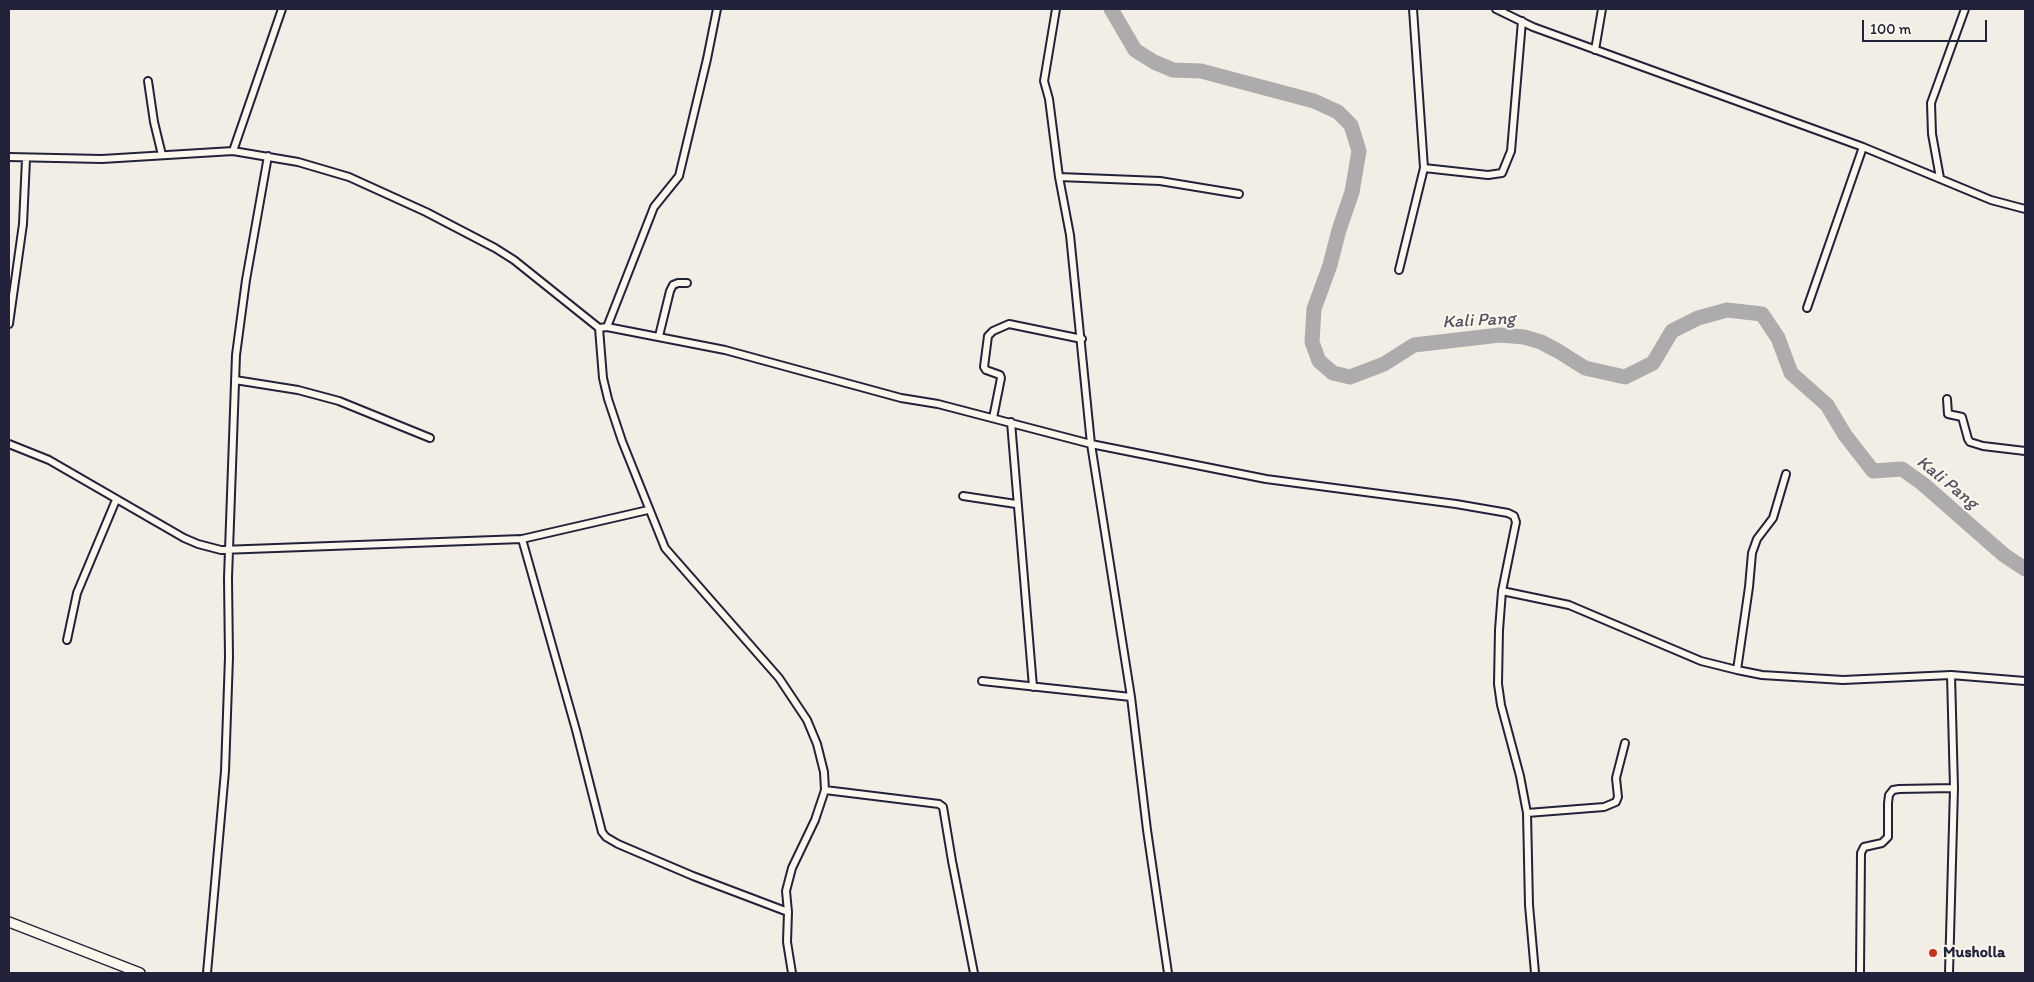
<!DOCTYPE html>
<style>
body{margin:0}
#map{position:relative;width:2034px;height:982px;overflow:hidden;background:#f2eee5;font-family:Itim,sans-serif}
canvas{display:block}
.frame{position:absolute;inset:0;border:10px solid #22223b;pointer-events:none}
.scale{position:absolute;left:1862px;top:20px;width:125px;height:22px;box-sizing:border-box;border:2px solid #22223b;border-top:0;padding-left:6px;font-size:15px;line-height:18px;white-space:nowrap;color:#22223b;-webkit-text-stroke:4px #fbf7ec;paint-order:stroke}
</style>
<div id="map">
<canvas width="2034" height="982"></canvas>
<div class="frame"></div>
<div class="scale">100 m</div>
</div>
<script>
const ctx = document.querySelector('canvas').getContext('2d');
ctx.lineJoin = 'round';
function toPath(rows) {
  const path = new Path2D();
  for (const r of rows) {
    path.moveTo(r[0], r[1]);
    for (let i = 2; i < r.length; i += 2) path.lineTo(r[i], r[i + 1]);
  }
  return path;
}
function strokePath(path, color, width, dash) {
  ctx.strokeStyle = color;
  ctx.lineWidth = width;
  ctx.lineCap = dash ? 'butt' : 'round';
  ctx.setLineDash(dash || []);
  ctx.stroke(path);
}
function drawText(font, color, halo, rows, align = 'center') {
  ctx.font = font + ' Itim,sans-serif';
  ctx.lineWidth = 4;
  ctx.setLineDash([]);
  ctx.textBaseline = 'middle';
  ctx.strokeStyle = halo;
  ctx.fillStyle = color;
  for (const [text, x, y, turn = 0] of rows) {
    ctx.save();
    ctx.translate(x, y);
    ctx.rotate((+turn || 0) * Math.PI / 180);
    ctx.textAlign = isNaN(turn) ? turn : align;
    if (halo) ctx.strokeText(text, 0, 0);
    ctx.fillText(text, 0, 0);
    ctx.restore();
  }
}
const river = toPath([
 [1111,9,1135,50,1154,62,1173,70,1201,71,1314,101,1338,112,1351,125,1359,151,1352,192,1339,230,1330,265,1314,309,1312,342,1319,361,1333,373,1350,377,1384,364,1414,345,1500,335,1524,337,1541,342,1558,351,1585,368,1625,377,1653,363,1672,331,1698,318,1727,310,1762,314,1778,338,1791,373,1827,405,1845,435,1873,471,1902,469,1923,484,2004,555,2025,569]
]);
const street = toPath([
 [1056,9,1044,81,1049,99,1059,177,1070,235,1091,444,1131,697,1147,830,1168,973],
 [1496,9,1533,27,1863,147,1991,200,2025,209],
 [1595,50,1602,9],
 [148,81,154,122,162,155],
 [233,151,282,9],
 [9,157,102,159,233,151,298,162,349,177,426,212,495,248,514,260,599,328,607,327,725,350,901,398,938,404,1091,444,1266,479,1456,504,1508,513,1514,516,1516,522,1502,591,1569,605,1701,661,1737,670,1762,675,1843,680,1951,675,2025,681],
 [1424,168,1488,175,1502,173,1511,151,1522,21],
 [1059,177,1160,181,1239,194],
 [1940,178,1932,134,1931,103,1965,9],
 [1399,270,1424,168,1413,9],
 [1807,308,1863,147],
 [9,324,23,224,26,159],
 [607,327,654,207,679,176,707,59,717,9],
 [599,328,603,378,608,399,622,441,665,548,779,678,807,720,817,744,824,772,825,790,815,820,792,868,786,891,788,912,787,942,792,973],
 [659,336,670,291,673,285,678,283,687,283],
 [235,380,298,390,339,401,430,438],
 [1947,399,1948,414,1962,417,1968,439,1970,442,1983,446,2025,451],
 [993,418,1001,378,1000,375,986,370,984,367,988,336,993,331,1009,324,1082,339],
 [1011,422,1033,687],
 [9,444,49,460,184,538,198,544,221,550,522,539,648,510],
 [963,496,1016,504],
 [522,539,576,730,602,832,606,837,618,844,693,876,788,912],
 [1502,591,1499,630,1498,684,1501,705,1520,776,1527,813,1529,905,1535,973],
 [67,640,77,593,116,500],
 [1737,670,1749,587,1752,553,1757,539,1773,518,1786,474],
 [982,681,1131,697],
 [825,790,939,804,943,807,952,861,974,973],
 [1527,813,1604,807,1616,802,1618,797,1616,778,1625,743],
 [207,973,225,771,229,657,228,578,236,355,246,280,268,156],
 [1860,973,1861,853,1864,847,1882,843,1888,837,1888,803,1889,795,1893,790,1899,789,1954,788],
 [1949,973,1954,788,1951,675]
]);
const secondary = toPath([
 [9,922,140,973]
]);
const markers = [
 [1933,953,5,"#c8321e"]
];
const poiNames = [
 ["Musholla",1943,953]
];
const waterNames = [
 ["Kali Pang",1479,321,-3],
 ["Kali Pang",1947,483,39]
];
strokePath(river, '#aeabad', 15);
strokePath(street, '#22223b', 10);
strokePath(secondary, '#22223b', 12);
strokePath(street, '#fbf7ec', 6);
strokePath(secondary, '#fbf7ec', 9);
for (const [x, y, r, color] of markers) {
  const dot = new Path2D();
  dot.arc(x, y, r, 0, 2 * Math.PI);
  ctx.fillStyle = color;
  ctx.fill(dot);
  strokePath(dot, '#fbf7ec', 2);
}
drawText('bold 16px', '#22223b', '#fbf7ec', poiNames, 'left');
drawText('italic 18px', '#535263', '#fbf7ec', waterNames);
</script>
